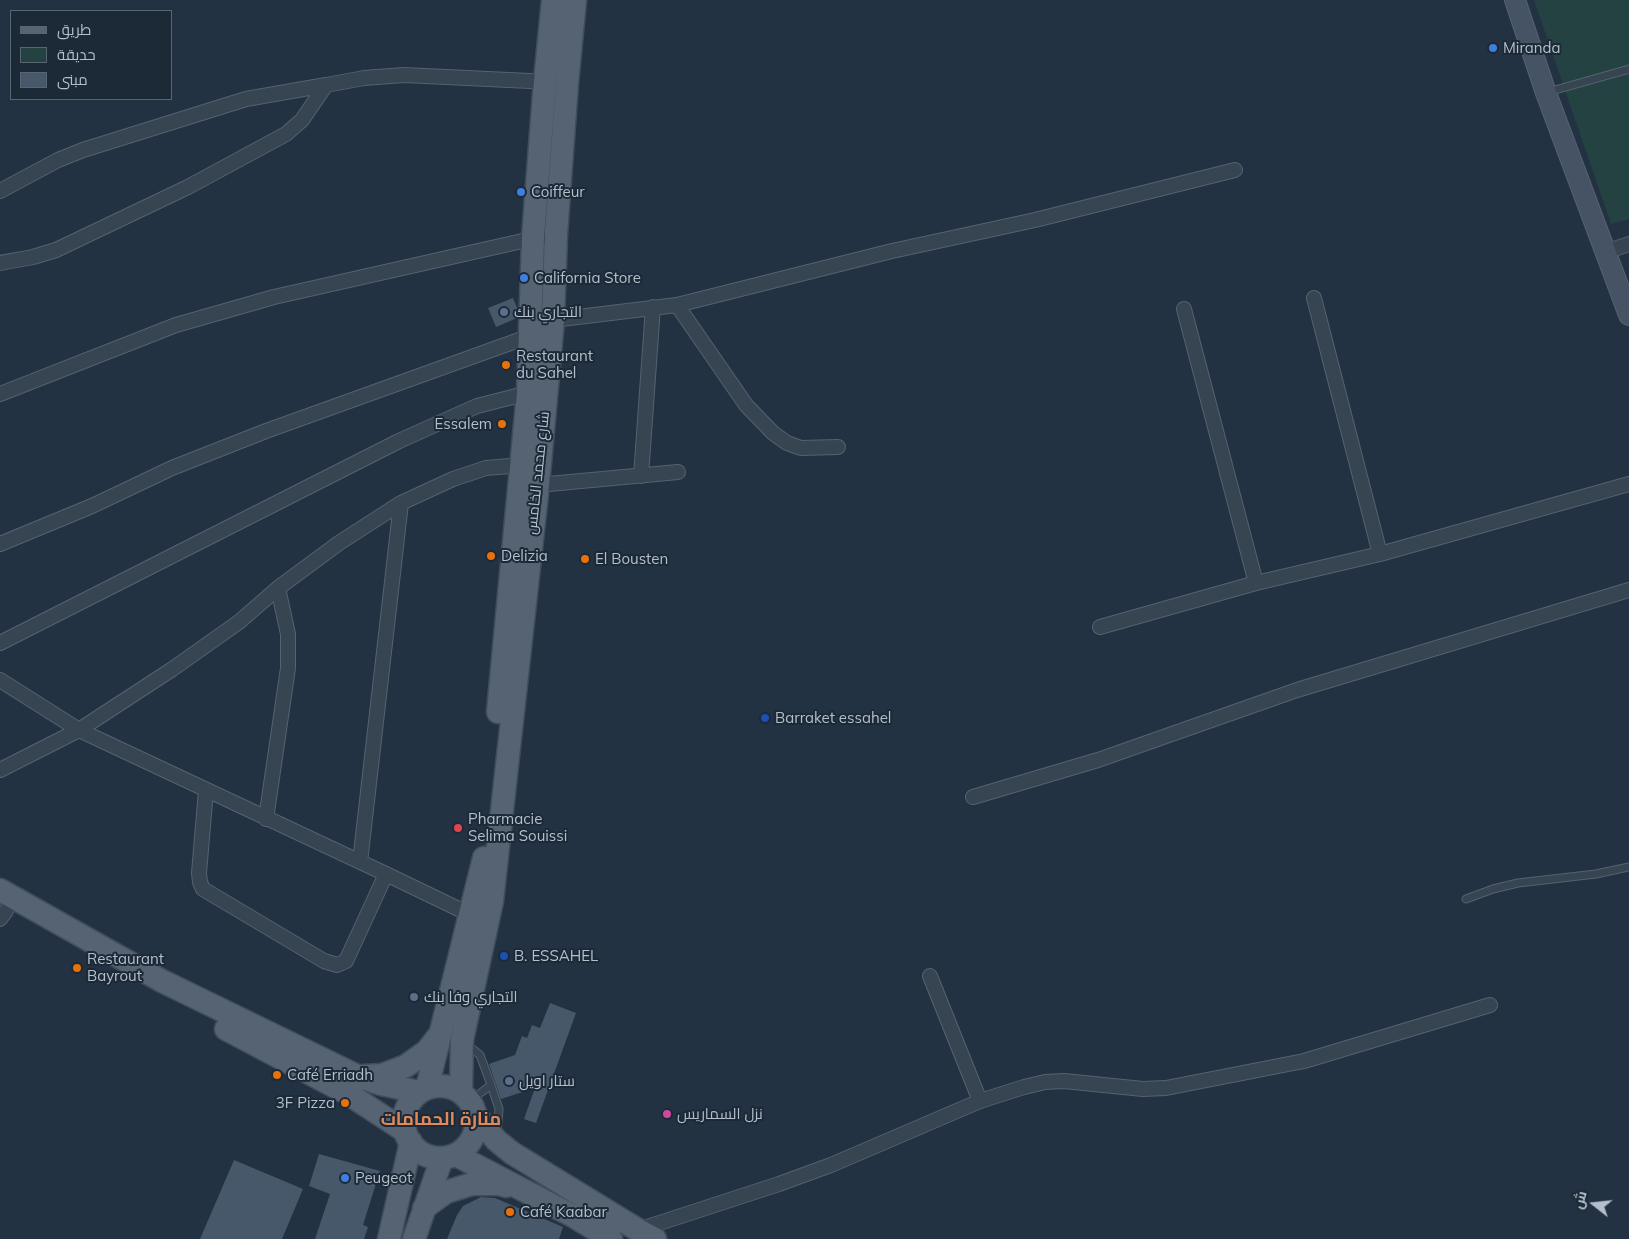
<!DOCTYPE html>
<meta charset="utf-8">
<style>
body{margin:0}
#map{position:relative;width:1629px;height:1239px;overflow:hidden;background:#223242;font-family:Mulish,Cairo,sans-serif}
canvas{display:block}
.legend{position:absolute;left:10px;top:10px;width:162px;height:90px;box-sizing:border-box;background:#1c2937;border:1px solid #596573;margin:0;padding:6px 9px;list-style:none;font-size:15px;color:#b4bfcc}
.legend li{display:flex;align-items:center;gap:10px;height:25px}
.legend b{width:25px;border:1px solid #596573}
.north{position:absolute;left:1569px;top:1179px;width:50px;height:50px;-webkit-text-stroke:4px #1c2937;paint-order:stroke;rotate:286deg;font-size:14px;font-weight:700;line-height:20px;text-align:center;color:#b4bfcc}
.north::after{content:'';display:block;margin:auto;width:18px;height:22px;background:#b4bfcc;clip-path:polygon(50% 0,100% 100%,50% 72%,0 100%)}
</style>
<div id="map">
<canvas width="1629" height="1239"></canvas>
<ul class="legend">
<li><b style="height:6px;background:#556372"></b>طريق</li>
<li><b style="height:14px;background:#254243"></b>حديقة</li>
<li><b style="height:14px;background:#465869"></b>مبنى</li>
</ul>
<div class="north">ش</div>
</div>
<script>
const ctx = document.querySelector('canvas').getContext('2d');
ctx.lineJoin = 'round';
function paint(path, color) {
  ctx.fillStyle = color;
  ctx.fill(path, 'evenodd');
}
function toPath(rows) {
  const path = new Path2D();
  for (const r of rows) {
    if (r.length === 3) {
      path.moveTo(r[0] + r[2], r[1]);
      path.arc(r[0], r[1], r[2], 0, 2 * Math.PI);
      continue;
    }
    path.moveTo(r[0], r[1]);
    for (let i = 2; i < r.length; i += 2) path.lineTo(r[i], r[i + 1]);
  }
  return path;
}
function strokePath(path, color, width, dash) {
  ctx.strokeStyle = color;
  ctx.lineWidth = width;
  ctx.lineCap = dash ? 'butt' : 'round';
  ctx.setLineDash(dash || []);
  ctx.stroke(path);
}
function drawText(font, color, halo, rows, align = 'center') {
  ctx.font = font + ' Mulish,Cairo,sans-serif';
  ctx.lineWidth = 4;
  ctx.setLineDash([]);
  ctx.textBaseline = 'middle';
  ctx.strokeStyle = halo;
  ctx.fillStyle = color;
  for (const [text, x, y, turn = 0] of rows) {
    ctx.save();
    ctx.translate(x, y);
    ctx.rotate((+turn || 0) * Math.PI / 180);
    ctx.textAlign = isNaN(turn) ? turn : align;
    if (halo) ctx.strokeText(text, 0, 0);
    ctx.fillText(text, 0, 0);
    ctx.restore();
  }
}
const green = toPath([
 [1534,0,1629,0,1629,219,1611,224]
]);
const building = toPath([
 [513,298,518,310,517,318,496,327,488,308],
 [550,1003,576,1013,536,1123,524,1119,535,1088,501,1099,489,1064,515,1055,522,1036,527,1038,532,1025,540,1028],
 [319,1154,380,1171,363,1225,368,1227,364,1239,315,1239,330,1194,309,1186],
 [234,1160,303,1189,282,1239,200,1239],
 [481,1197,495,1198,563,1227,559,1239,447,1239,457,1215,463,1206]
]);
const lane = toPath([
 [1548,92,1629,69],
 [1466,899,1493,889,1518,883,1596,874,1629,867],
 [465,1043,480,1055,491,1085,499,1109,497,1132],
 [470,1101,491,1085]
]);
const street = toPath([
 [0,191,58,160,83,150,246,99,326,85],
 [1605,252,1629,244],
 [0,263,33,257,56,250,188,187,286,134,302,120,326,85,364,78,404,75,551,82],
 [1314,298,1380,554],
 [677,305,746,405,773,433,787,443,801,448,838,447],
 [1184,309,1256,583],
 [553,320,677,305,892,251,1035,220,1235,170],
 [0,394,176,325,274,297,540,237],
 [641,476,653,307],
 [538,485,678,472],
 [0,544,92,506,172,468,266,431,530,336],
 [1100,627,1256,583,1380,554,1629,484],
 [0,643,399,441,477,406,528,393],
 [0,680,79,730,386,874,471,915],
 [0,770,79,730,171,670,239,622,278,588,339,543,401,503,453,479,486,468,522,465],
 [206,790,199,873,200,882,203,889,324,961,337,965,346,961,386,874],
 [973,797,1098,760,1297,690,1629,590],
 [266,819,288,668,288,634,278,588],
 [360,862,401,503],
 [0,919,6,911],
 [930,976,980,1101],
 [638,1230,779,1184,831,1165,980,1101,1024,1087,1045,1082,1064,1081,1143,1089,1166,1088,1304,1061,1490,1005]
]);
const secondary = toPath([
 [1515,0,1546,93,1629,315]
]);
const primary = toPath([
 [498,712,528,393,533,238,545,81,553,0],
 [0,890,162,981,357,1076,381,1084,419,1092],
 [226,1029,347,1093,405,1131],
 [364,1076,382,1075,406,1066,427,1051,440,1034],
 [440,1122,36],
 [427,1088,484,858],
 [461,1091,462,1040,492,901,538,485,553,320,556,234,567,83,575,0],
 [476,1115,496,1140,512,1153,638,1230,655,1239],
 [456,1155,575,1217,611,1239],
 [424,1208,446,1192,472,1184,499,1184,506,1186],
 [389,1239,411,1142],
 [414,1239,442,1158]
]);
const markers = [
 [1493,48,5,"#3f7fe0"],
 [521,192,5,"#3f7fe0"],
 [524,278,5,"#3f7fe0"],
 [504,312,5,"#5c6f8a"],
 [506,365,5,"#e8710a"],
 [502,424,5,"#e8710a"],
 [491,556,5,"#e8710a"],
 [585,559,5,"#e8710a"],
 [765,718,5,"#1a4fb4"],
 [458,828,5,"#e0444e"],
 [504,956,5,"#1a4fb4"],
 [77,968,5,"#e8710a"],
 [414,997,5,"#5c6f8a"],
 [277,1075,5,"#e8710a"],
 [509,1081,5,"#5c6f8a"],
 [345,1103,5,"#e8710a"],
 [667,1114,5,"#d1479c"],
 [345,1178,5,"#3f7fe0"],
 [510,1212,5,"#e8710a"]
];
const poiNames = [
 ["Miranda",1503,48],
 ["Coiffeur",531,192],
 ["California Store",534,278],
 ["التجاري بنك",514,312],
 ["Restaurant",516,356],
 ["du Sahel",516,373],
 ["Essalem",492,424,"right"],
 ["Delizia",501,556],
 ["El Bousten",595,559],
 ["Barraket essahel",775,718],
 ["Pharmacie",468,819],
 ["Selima Souissi",468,836],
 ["B. ESSAHEL",514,956],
 ["Restaurant",87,959],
 ["Bayrout",87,976],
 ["التجاري وفا بنك",424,997],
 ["Café Erriadh",287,1075],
 ["ستار اويل",519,1081],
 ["3F Pizza",335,1103,"right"],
 ["نزل السماريس",677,1114],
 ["Peugeot",355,1178],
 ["Café Kaabar",520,1212]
];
const streetNames = [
 ["شارع محمد الخامس",538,473,-84]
];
const quarterNames = [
 ["منارة الحمامات",441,1120]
];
paint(green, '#254243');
paint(building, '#465869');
strokePath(lane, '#55626f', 9);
strokePath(street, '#55626f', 16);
strokePath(secondary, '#55626f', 22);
strokePath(primary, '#414d5b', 25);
strokePath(lane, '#374452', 7);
strokePath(street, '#374452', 14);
strokePath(secondary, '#455365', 20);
strokePath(primary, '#556372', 22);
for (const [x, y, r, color] of markers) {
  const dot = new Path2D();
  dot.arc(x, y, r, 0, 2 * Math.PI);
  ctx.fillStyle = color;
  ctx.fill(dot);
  strokePath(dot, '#1c2937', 2);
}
drawText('15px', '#b4bfcc', '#1c2937', poiNames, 'left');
drawText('15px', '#b4bfcc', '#1c2937', streetNames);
drawText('bold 18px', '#e08a5b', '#1c2937', quarterNames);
</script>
